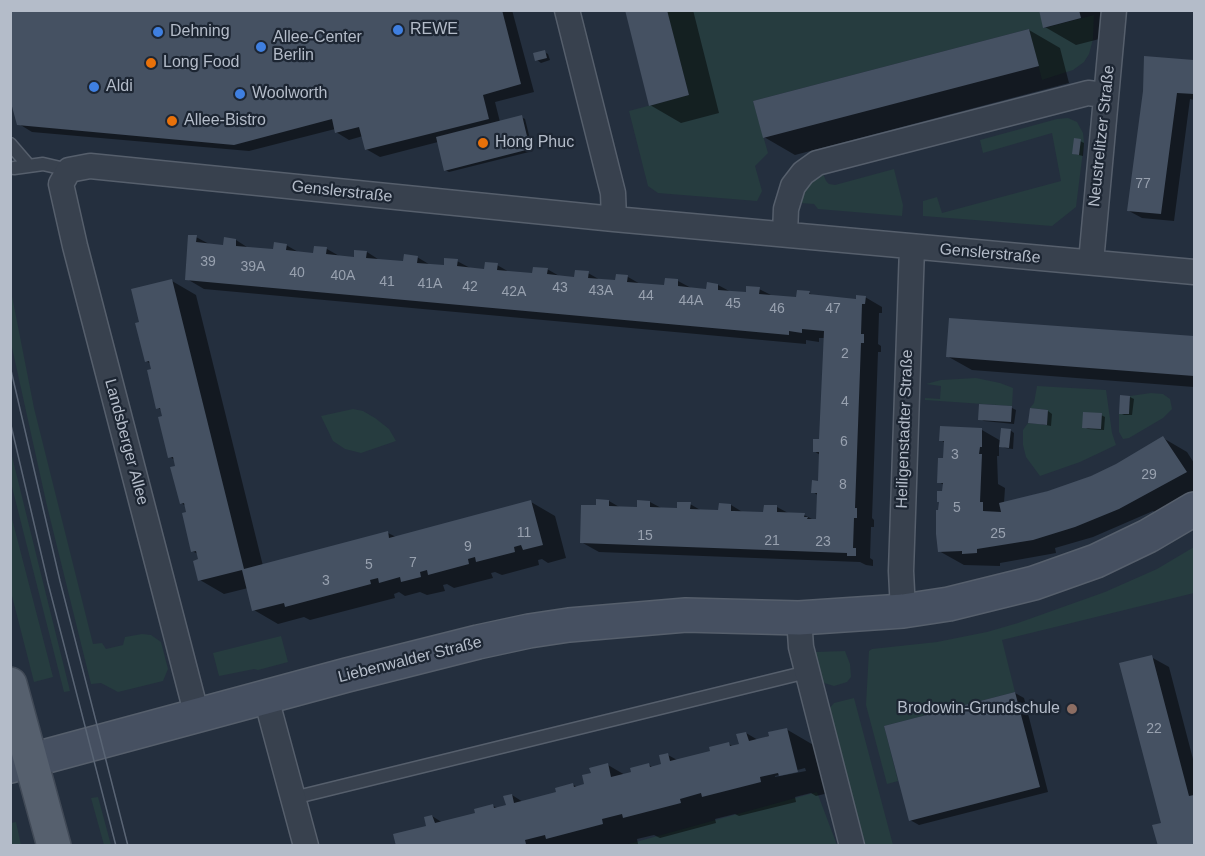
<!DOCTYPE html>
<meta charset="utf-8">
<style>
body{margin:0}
#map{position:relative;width:1205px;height:856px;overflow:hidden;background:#242f3e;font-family:Arial,sans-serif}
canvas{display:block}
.frame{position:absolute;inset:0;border:12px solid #b4bcc9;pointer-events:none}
</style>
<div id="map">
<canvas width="1205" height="856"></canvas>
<div class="frame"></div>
</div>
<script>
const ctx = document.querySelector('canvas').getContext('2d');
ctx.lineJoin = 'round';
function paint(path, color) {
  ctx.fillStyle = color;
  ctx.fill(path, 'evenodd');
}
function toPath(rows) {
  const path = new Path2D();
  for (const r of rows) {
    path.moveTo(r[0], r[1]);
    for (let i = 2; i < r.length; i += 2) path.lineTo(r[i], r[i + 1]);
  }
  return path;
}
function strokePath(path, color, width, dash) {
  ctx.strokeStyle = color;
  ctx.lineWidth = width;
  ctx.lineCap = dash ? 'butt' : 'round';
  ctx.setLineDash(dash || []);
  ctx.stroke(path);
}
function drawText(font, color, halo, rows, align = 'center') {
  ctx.font = font + ' Arial,sans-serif';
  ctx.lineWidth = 4.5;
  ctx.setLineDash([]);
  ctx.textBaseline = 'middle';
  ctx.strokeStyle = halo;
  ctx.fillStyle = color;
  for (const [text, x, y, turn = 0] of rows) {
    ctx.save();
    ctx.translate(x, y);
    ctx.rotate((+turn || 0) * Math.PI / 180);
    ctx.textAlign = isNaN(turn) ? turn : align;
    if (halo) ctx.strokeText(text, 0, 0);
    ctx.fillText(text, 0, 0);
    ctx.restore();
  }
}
const green = toPath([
 [1039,10,1044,28,1094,15,1093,39,1089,54,1084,62,1073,70,1042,80,1029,29,753,101,768,153,755,166,762,191,757,201,658,193,648,186,629,111,689,95,667,11],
 [1068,118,1077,122,1083,133,1084,143,1076,207,1052,226,923,216,923,201,937,197,942,213,1061,181,1052,133,983,153,980,140,1057,119],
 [894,169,903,205,902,216,818,209,814,204,800,203,803,187,822,171,826,181,829,184,835,185],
 [11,291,34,408,93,644,102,643,106,649,123,645,125,637,142,634,151,635,161,642,168,669,163,681,118,692,101,683,91,684,47,506,11,343],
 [976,378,1000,383,1013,388,1012,406,925,400,925,398,940,399,941,386,926,384,941,380],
 [1037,386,1106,390,1112,433,1116,445,1080,462,1040,476,1026,457,1023,445,1023,430,1028,423,1047,425,1048,410,1030,408,1034,403],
 [1151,393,1163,394,1170,399,1172,409,1163,418,1129,438,1123,439,1119,432,1119,414,1129,414,1130,396],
 [353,409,363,411,375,418,389,429,396,441,361,453,345,449,333,441,321,416],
 [10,448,38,562,70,691,64,692,11,483],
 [10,511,53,677,34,682,11,592],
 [1194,547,1194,593,1002,640,1015,692,884,726,898,781,887,784,866,705,869,651,872,649,937,642,987,632,1018,623,1105,592,1157,569],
 [281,636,288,662,258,670,254,669,219,676,213,653],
 [845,651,850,664,851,677,847,682,834,686,821,682,814,658,816,652],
 [854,698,893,845,863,845,828,710,834,703],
 [817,792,837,845,625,845],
 [98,797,111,845,104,845,91,798],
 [16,822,21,845,11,845,11,823]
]);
const shadow = toPath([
 [10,10,512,10,534,92,495,102,500,122,521,117,525,119,533,151,449,172,445,170,438,142,380,157,366,149,363,136,349,140,336,132,335,129,249,151,32,132,19,124],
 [626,10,693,10,719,113,681,123,650,105],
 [1040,10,1105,10,1111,36,1076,45,1045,27],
 [1029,30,1060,48,1069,83,795,155,764,137],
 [544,52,548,54,550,60,541,63,537,60],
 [1146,58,1194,62,1194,100,1190,99,1174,221,1142,218,1129,211,1144,91],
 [1080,141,1084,143,1083,156,1074,154],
 [196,237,211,245,224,246,236,240,250,249,274,251,286,245,300,253,314,255,327,249,341,257,355,258,367,252,381,261,404,263,417,257,432,266,445,267,457,261,472,269,485,270,497,265,511,273,534,275,547,269,561,277,575,278,588,273,602,281,616,282,617,275,628,277,642,285,665,286,678,281,693,289,707,290,718,285,731,292,747,294,759,289,773,296,797,298,809,293,816,297,857,301,865,297,882,307,882,313,879,313,878,344,881,346,881,352,878,352,872,518,874,520,874,527,871,527,870,558,873,560,873,566,866,565,860,562,599,552,581,542,598,507,609,501,621,508,638,508,650,502,663,509,679,510,690,504,702,511,720,512,720,505,731,505,744,513,765,513,777,507,790,514,804,515,814,520,818,520,819,496,813,492,819,482,820,455,814,451,821,441,825,338,819,338,819,342,806,340,806,344,204,289,187,279],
 [172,281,196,295,263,566,388,533,396,537,531,502,555,516,566,558,548,563,542,559,538,560,539,565,502,575,495,572,491,573,493,578,454,588,447,584,443,585,445,591,427,595,420,592,405,596,399,592,394,594,395,598,310,620,304,617,278,624,254,610,248,588,224,594,200,580,200,561,198,554,192,551,188,513,186,506,181,503,177,467,175,460,170,457,164,417,163,411,158,408,151,364,146,361,141,323],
 [950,319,1194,338,1194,387,972,370,947,356],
 [1130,397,1134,399,1132,415,1124,415,1120,413],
 [1012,408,1016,410,1014,424,984,421,980,419],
 [1031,410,1048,411,1052,414,1051,426,1030,422],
 [1101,415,1105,417,1104,430,1088,429,1084,427],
 [941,428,982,430,1001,441,1010,430,1014,433,1013,449,1005,448,999,445,999,456,997,456,998,484,1005,488,1004,503,1068,486,1118,465,1163,438,1187,452,1194,463,1194,495,1160,515,1153,511,1093,537,1055,548,1056,553,1000,563,1000,566,964,565,939,551,944,485,939,482,945,459,945,443,941,440],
 [1151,657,1169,667,1194,763,1194,846,1159,846,1163,824],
 [1015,693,1024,698,1048,792,919,825,910,820],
 [786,729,822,750,833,792,816,796,811,793,795,797,796,802,739,816,735,814,715,819,716,823,660,838,654,835,637,839,638,844,633,846,397,846,428,827,432,816,443,823,477,814,493,806,498,808,507,806,512,795,523,802,557,793,573,785,578,787,586,785,593,774,608,765,625,775,649,765,654,768,663,765,668,755,679,761,712,752,729,744,734,747,741,745,746,733,758,740],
 [805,768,806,771,775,777,775,776]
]);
const building = toPath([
 [10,10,502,10,521,84,483,95,489,119,365,150,359,127,335,133,332,119,234,145,17,125,10,99],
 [625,10,667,10,689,95,649,106],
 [1039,10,1079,10,1081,18,1043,28],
 [1029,29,1039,66,763,138,753,101],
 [545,50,547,58,535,61,533,53],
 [1144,56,1194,60,1194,94,1177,93,1161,214,1127,211,1143,91],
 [522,115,530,149,444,171,436,137],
 [1074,138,1081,139,1079,155,1072,154],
 [188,235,197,235,196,242,223,245,224,237,236,239,236,246,273,249,274,242,287,244,286,250,313,253,314,246,327,247,326,254,354,257,354,250,367,251,366,258,403,261,404,254,418,256,417,263,444,265,444,258,458,259,457,266,484,269,485,262,498,263,497,270,532,273,533,267,548,268,547,274,574,277,575,270,589,271,588,278,615,280,616,274,628,275,627,282,664,285,665,278,678,279,678,286,706,289,707,282,718,284,718,290,746,292,746,286,760,287,759,294,796,297,797,290,810,291,809,294,856,299,856,295,866,296,865,304,862,304,861,334,864,334,864,343,861,343,855,508,857,508,857,518,854,518,853,548,856,548,856,556,847,556,847,553,580,543,581,505,596,505,596,499,609,500,609,506,637,507,637,500,650,501,650,507,677,508,677,502,691,502,690,509,718,510,719,503,731,504,731,511,734,511,763,512,764,505,777,505,777,512,805,513,804,517,808,517,807,519,816,519,817,493,811,493,812,480,818,481,819,452,813,452,813,439,819,439,824,331,802,329,802,333,789,331,789,335,185,280],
 [172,279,244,569,388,531,389,538,531,500,543,545,523,550,521,545,514,547,515,552,476,562,475,557,468,559,469,564,428,575,427,570,420,572,421,577,401,582,400,577,379,583,378,578,370,580,371,584,285,607,284,603,252,611,242,570,198,581,193,561,198,559,196,551,191,552,182,513,186,512,184,503,180,504,170,467,175,466,173,457,168,458,158,417,162,416,160,408,156,409,147,370,151,369,149,361,145,362,135,323,139,322,131,289],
 [949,318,1194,336,1194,376,946,357],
 [1120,395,1130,396,1129,414,1119,414],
 [979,404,1012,406,1011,422,978,420],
 [1030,408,1048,410,1047,425,1028,423],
 [1083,412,1102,413,1101,429,1082,428],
 [940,426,982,428,982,447,980,447,979,454,982,454,980,502,983,502,983,511,1001,512,999,503,1048,491,1091,476,1116,464,1163,436,1187,472,1119,509,1075,527,1033,540,977,549,977,553,962,554,962,551,938,552,936,534,936,510,938,510,939,502,937,502,937,491,942,491,943,483,937,483,938,458,943,458,944,441,939,441],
 [1001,428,1011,429,1009,448,999,447],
 [1152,655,1189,796,1194,795,1194,846,1158,846,1152,825,1161,823,1119,663],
 [1015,692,1040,787,909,821,884,726],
 [787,728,798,772,779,776,778,773,760,777,761,782,702,797,701,793,680,799,681,803,623,818,622,814,602,819,603,824,546,839,545,835,525,840,526,844,522,846,396,846,393,834,426,826,424,817,432,815,435,823,475,813,474,809,493,804,494,808,506,805,503,796,512,794,514,803,556,792,555,788,573,783,574,787,584,784,582,775,591,773,589,768,608,763,611,777,631,772,630,768,649,763,650,767,661,764,659,755,664,754,668,753,670,761,710,751,709,747,729,742,730,746,739,744,736,734,746,732,749,741,769,736,768,732]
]);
const lane = toPath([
 [10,144,29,166],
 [14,168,43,164,69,170],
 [293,798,807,672]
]);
const street = toPath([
 [567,10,613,193,614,219],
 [785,234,786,209,793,186,803,173,817,163,1088,93,1105,95],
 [1091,262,1114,10],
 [903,611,901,571,912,247],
 [799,618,801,647,852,846],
 [266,698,306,846],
 [197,716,75,246,61,184,69,170,90,166,614,219,1194,272]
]);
const secondary = toPath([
 [10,766,347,675,478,642,529,631,569,625,686,615,799,618,903,611,949,604,1034,583,1096,561,1148,536,1194,509]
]);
const primary = toPath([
 [10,684,54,846]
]);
const tram = toPath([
 [10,366,60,581,128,846],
 [10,421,48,583,116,846]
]);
const markers = [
 [398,30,6,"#3f7fe0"],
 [158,32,6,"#3f7fe0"],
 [261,47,6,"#3f7fe0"],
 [151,63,6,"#e8710a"],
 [94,87,6,"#3f7fe0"],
 [240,94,6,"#3f7fe0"],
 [172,121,6,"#e8710a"],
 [483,143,6,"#e8710a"],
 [1072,709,6,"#8d6e63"]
];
const numberNames = [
 ["77",1143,184],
 ["39",208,262],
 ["39A",253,267],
 ["40",297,273],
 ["40A",343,276],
 ["41",387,282],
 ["41A",430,284],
 ["42",470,287],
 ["43",560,288],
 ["43A",601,291],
 ["42A",514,292],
 ["44",646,296],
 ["44A",691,301],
 ["45",733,304],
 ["46",777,309],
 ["47",833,309],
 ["2",845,354],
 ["4",845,402],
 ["6",844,442],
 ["3",955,455],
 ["29",1149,475],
 ["8",843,485],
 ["5",957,508],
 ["11",524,533],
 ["25",998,534],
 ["15",645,536],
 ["21",772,541],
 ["23",823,542],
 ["9",468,547],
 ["7",413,563],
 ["5",369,565],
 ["3",326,581],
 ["22",1154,729]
];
const poiNames = [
 ["REWE",410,30],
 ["Dehning",170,32],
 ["Allee-Center",273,38],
 ["Berlin",273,56],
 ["Long Food",163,63],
 ["Aldi",106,87],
 ["Woolworth",252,94],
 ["Allee-Bistro",184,121],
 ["Hong Phuc",495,143],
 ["Brodowin-Grundschule",1060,709,"right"]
];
const streetNames = [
 ["Neustrelitzer Straße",1102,136,-84],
 ["Genslerstraße",342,192,6],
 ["Genslerstraße",990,254,5],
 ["Heiligenstadter Straße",905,429,-88],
 ["Landsberger Allee",126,442,75],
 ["Liebenwalder Straße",410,660,-14]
];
paint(green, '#263c3f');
paint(shadow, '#0007');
paint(building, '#455162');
strokePath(lane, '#565f6c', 15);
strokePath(street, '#565f6c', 27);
strokePath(secondary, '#565f6c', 36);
strokePath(primary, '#414a57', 36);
strokePath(lane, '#38414e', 12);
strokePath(street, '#38414e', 24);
strokePath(secondary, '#465061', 33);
strokePath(primary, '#56606e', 33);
strokePath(tram, '#5a6575', 1.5);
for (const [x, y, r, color] of markers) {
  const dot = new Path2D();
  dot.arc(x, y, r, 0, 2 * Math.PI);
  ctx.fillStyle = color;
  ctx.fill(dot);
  strokePath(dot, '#1d2633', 2);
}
drawText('14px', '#98a1af', null, numberNames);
drawText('16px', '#b4bcc9', '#1d2633', poiNames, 'left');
drawText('16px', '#b4bcc9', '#1d2633', streetNames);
</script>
